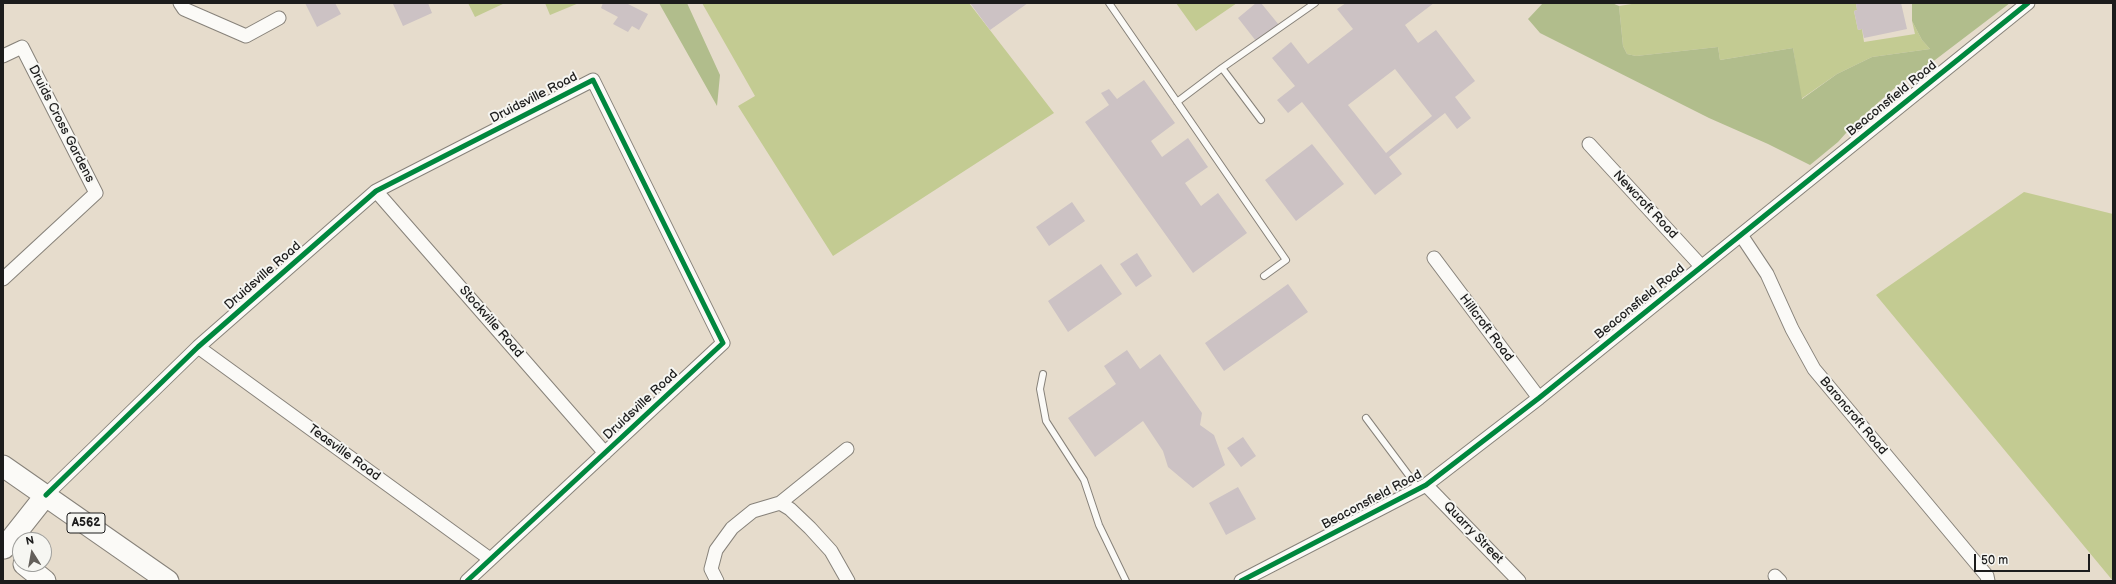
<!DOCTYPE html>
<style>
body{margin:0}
#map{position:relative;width:2116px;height:584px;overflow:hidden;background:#e6dccc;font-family:"Balsamiq Sans",sans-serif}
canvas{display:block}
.frame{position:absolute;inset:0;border:4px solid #1c1c1c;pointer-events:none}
.north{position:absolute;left:12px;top:532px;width:40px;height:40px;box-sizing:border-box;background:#f6f6f2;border:1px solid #9f9f9c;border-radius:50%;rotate:349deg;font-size:11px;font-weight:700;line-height:16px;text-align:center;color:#1c1c1c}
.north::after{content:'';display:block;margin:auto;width:14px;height:18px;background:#635f5a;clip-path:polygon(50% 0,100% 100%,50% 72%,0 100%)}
.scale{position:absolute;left:1974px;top:554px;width:116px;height:18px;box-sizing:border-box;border:2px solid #1c1c1c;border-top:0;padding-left:5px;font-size:12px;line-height:14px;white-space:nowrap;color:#1c1c1c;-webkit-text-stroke:3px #f6f6f2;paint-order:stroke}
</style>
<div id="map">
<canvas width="2116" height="584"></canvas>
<div class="frame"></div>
<div class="north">N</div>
<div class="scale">50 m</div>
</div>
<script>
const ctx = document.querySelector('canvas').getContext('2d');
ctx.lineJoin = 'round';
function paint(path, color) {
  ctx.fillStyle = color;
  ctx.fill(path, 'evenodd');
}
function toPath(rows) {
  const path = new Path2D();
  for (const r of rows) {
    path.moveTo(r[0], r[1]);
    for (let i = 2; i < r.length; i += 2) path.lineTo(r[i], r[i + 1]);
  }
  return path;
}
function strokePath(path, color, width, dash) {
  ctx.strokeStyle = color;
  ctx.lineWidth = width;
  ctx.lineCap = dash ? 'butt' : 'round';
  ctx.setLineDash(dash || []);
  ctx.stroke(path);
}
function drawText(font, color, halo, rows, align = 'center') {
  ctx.font = font + ' "Balsamiq Sans",sans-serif';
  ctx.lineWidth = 4;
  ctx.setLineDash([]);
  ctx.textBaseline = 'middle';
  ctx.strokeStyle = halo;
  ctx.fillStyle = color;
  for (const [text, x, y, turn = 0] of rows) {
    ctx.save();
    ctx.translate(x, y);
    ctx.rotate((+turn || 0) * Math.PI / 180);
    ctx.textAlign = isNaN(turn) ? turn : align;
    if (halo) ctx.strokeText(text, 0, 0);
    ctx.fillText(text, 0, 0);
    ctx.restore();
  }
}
const green = toPath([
 [468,3,505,3,475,17],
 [545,3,579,3,550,15],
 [702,3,969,3,1054,113,833,256,738,106,755,96],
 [1176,3,1237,3,1196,31],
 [1638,3,1856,3,1857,10,1854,11,1858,30,1862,29,1864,42,1915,34,1912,21,1922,40,1930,49,1872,57,1837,74,1801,99,1793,48,1720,60,1718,47,1636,56,1627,54,1623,46,1619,6],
 [2024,192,2113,214,2113,581,1876,295]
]);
const forest = toPath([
 [659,3,687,3,720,75,717,106],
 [1543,3,1612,3,1619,6,1623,46,1627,54,1636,56,1718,47,1720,60,1793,48,1802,99,1837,74,1872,57,1930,49,1922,40,1912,21,1912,3,2010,3,1935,60,1898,85,1855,123,1838,142,1810,165,1768,144,1709,118,1540,33,1528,19]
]);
const building = toPath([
 [305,3,335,3,341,14,317,27],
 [395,3,428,3,432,13,403,26,393,4],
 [603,3,626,3,648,14,639,30,632,26,628,32,613,24,618,17,601,8],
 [970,3,1028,3,990,30],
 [1256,3,1261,3,1279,25,1256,41,1238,18],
 [1346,3,1434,3,1405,25,1418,43,1436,30,1475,81,1455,97,1471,118,1457,129,1445,113,1389,157,1402,174,1375,195,1302,102,1288,113,1277,100,1295,86,1272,58,1291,42,1308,64,1353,29,1337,9],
 [1395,69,1432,116,1386,153,1348,105],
 [1856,3,1901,3,1907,29,1864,38,1862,29,1858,30,1854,11,1857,10],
 [1144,80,1175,123,1151,141,1162,157,1188,138,1208,167,1185,183,1201,206,1218,193,1247,233,1193,273,1085,122,1109,105,1101,93,1109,89,1117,99],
 [1312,144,1344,184,1296,221,1265,180],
 [1072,202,1085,221,1049,246,1036,227],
 [1137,253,1152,276,1136,287,1120,264],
 [1101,264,1122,294,1068,332,1048,301],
 [1288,284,1308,312,1224,371,1205,343],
 [1127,350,1140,369,1160,354,1202,413,1200,425,1214,435,1225,465,1193,488,1168,467,1163,451,1143,421,1095,457,1068,418,1116,384,1104,366],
 [1243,437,1256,456,1241,467,1227,448],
 [1238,487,1256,519,1226,535,1209,503]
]);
const service = toPath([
 [1109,3,1286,260,1264,276],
 [1222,68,1315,3],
 [1177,102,1222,68,1261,120],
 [1043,374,1040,389,1046,421,1084,480,1099,525,1126,581],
 [1366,418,1419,489]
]);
const minor = toPath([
 [180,3,184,9,246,36,279,18],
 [3,56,22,47,96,193,3,279],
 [1589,144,1701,266],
 [376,191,605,453],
 [1741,235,1767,274,1792,329,1814,369,1987,576,1988,581],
 [1434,258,1539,398],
 [198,347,490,559],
 [1426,485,1519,581],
 [46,495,198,347,376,191,593,80,723,343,467,581],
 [780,503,847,449],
 [1775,576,1780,581],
 [717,581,711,569,716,550,732,528,753,511,780,503,790,509,810,528,831,551,848,581],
 [1241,581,1426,485,1539,398,2028,3]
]);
const trunk = toPath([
 [3,466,168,581],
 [4,548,46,495],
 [24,564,45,581]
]);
const cycleway = toPath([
 [46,495,198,347,376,191,593,80,723,343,467,581],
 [1241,581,1426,485,1539,398,2028,3]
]);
const shields = [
 [86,523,38]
];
const shieldNames = [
 ["A562",86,523]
];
const streetNames = [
 ["Druidsville Road",534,98,-27],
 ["Beaconsfield Road",1892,99,-39],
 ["Druids Cross Gardens",61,124,63],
 ["Newcroft Road",1645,205,47],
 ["Druidsville Road",263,276,-41],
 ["Beaconsfield Road",1640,302,-39],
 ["Stockville Road",491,322,49],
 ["Hillcroft Road",1486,328,53],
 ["Druidsville Road",641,405,-43],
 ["Baroncroft Road",1853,416,50],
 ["Teasville Road",344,453,36],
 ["Beaconsfield Road",1372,500,-28],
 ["Quarry Street",1473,533,46]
];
paint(green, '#c3cb92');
paint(forest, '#b1bd8c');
paint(building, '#ccc2c4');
strokePath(service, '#87827a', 8);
strokePath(minor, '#87827a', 15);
strokePath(trunk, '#87827a', 23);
strokePath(service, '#fbfaf7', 6);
strokePath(minor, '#fbfaf7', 13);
strokePath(trunk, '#fbfaf7', 21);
strokePath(cycleway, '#00873e', 5);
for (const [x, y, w] of shields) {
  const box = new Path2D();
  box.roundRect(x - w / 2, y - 10, w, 20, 3);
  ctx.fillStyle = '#f6f6f2';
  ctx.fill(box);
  strokePath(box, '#1c1c1c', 1);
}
drawText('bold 12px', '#1c1c1c', null, shieldNames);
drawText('13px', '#1c1c1c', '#f6f6f2', streetNames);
</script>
